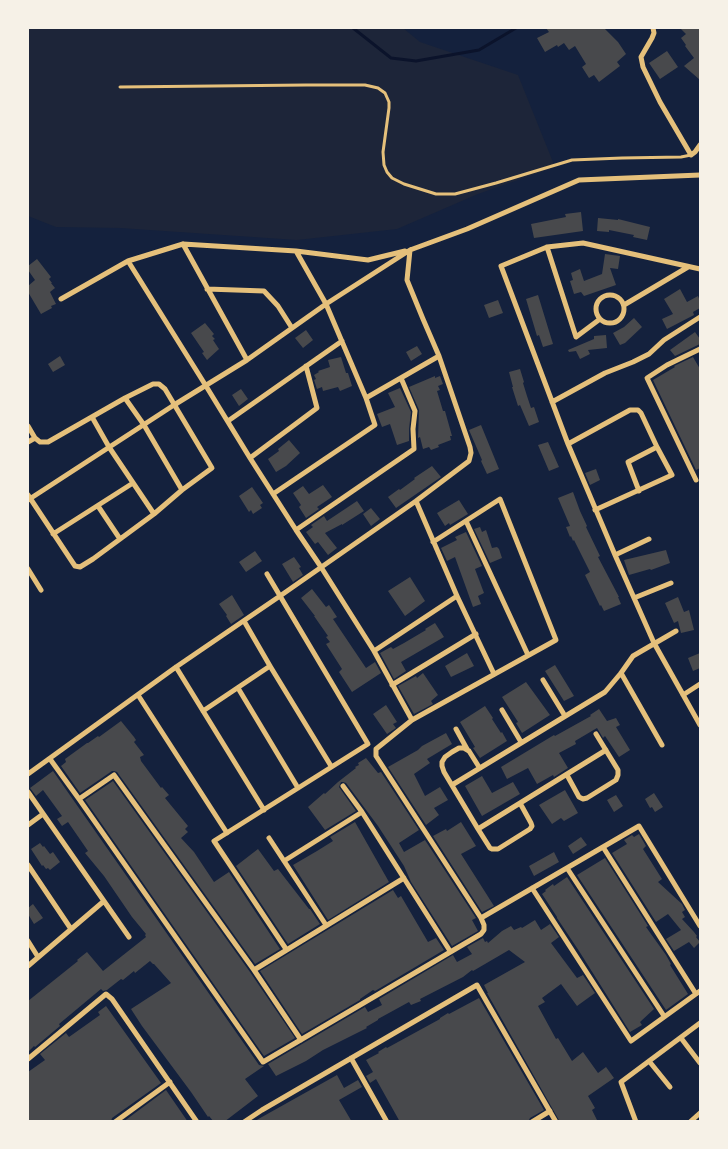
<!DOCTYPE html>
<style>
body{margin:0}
#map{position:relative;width:728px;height:1149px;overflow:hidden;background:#14213d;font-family:"PT Sans",sans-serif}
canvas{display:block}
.frame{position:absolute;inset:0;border:29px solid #f6f1e7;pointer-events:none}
</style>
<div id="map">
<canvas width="728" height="1149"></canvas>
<div class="frame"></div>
</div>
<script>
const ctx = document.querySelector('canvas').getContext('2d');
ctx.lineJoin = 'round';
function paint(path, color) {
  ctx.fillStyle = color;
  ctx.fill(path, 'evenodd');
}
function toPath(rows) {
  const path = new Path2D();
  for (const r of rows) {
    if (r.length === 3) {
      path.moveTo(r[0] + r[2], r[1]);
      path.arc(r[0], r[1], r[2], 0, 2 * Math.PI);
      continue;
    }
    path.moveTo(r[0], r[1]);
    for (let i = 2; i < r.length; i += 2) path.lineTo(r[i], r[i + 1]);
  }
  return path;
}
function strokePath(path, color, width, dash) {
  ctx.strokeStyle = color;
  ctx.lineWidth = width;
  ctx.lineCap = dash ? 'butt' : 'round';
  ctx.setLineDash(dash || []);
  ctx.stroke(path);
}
const green = toPath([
 [28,28,403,28,420,42,518,75,555,167,478,194,397,229,297,240,120,228,56,227,28,216]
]);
const stream = toPath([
 [353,28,391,58,416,61,479,50,516,28]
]);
const building = toPath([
 [546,28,604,28,618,42,626,54,617,62,620,66,599,82,594,75,589,78,582,67,586,64,575,46,569,50,564,43,558,47,557,45,545,52,537,38,549,32],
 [680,28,700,28,700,80,684,66,694,58,685,46,686,45,681,38,686,34],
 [667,51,678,67,660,79,649,63],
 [581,212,583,231,534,238,531,224,566,217,565,214],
 [598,218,618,220,618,219,650,227,647,240,633,237,634,235,609,230,609,232,597,231],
 [605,254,620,256,618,269,610,268,616,285,584,296,581,292,574,294,570,281,573,280,571,273,580,269,584,281,602,274],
 [37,259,51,277,49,279,52,283,51,283,55,288,50,292,56,304,51,306,52,308,41,314,28,292,28,286,35,280,28,270,28,266],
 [680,289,687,302,698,296,700,301,700,308,693,312,694,315,667,329,662,319,673,314,664,299],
 [538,295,553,344,543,347,539,335,537,336,526,299],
 [498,300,503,313,489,318,484,305],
 [634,318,642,327,625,343,620,345,613,333,624,327],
 [205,323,214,334,212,336,215,339,213,340,219,349,207,360,202,353,204,352,191,333],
 [306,330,313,340,303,348,295,338],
 [695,332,700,339,700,344,675,356,670,350],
 [606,335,607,348,588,350,590,354,580,359,576,351,569,352,568,350,594,339,594,336],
 [417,346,422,354,411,361,406,352],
 [60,356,65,365,53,372,48,364],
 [341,357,346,373,348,373,352,386,340,391,338,387,323,391,322,387,317,389,314,380,316,379,314,375,319,372,318,371,330,367,328,360],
 [693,357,700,369,700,468,696,470,653,380,675,367,674,366],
 [520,369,524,382,523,383,527,396,531,408,534,407,539,422,529,426,520,405,518,406,512,387,513,387,509,372],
 [435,376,435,378,440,376,443,384,438,386,440,390,437,391,443,411,445,411,452,436,450,436,451,440,438,445,439,447,431,450,429,447,423,449,420,437,418,438,419,410,409,387],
 [400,388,411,412,409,429,409,441,397,445,390,424,382,427,377,414,395,407,388,393],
 [241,389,248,399,239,406,232,395],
 [481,425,499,469,487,474,481,461,482,460,469,430],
 [289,440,300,453,286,466,276,472,268,459,279,451,278,449],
 [548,442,559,467,549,471,538,445],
 [432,466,441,477,396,508,388,497,399,489,400,490,415,479,414,478],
 [596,469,600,480,590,485,585,473],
 [323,485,332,497,317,507,319,509,306,518,299,507,301,505,293,493,303,486,309,494],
 [252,487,263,503,260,505,262,508,253,514,251,510,249,512,239,496],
 [573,492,580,511,587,526,586,527,600,556,598,557,619,597,618,597,621,604,604,611,601,605,600,606,585,575,590,572,574,540,573,541,571,536,570,537,566,527,570,526,558,498],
 [459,500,468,514,450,525,449,523,445,526,437,513],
 [357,501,364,511,342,525,342,524,325,533,337,548,328,555,318,542,315,544,306,532,313,527,311,525,324,516,327,521],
 [371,508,380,519,371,526,363,514],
 [480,527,482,532,486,530,492,548,497,547,499,549,502,558,490,563,474,529],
 [466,532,482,566,475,569,484,593,478,596,481,604,473,607,455,557,447,561,441,548,457,540,455,537],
 [666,550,670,563,651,570,650,569,629,575,624,560],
 [255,551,262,561,246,572,239,562],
 [294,557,301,567,299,568,303,575,293,582,282,564],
 [410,577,425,601,405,616,388,591],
 [312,589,326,607,329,605,337,617,333,619,366,668,375,662,381,673,352,692,339,672,342,669,326,644,330,642,326,637,328,636,314,616,315,616,301,598],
 [232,595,244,615,231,624,226,616,227,615,219,604],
 [678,597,684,612,689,610,694,630,681,633,678,621,674,623,665,603],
 [435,623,444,637,401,662,406,671,394,679,380,653,391,647,393,649,404,643,426,630,425,629],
 [467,653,474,666,451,677,445,666],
 [700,653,700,668,693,671,688,658],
 [555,665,574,696,564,701,545,671],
 [423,673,438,695,431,701,433,704,414,714,398,686,416,676,417,678],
 [526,682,550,715,522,733,516,723,518,722,502,697],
 [386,705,397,722,393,724,396,728,387,734,373,714],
 [485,706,493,718,492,719,501,733,502,732,507,741,480,758,473,748,475,747,460,722],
 [599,709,607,721,616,718,620,725,616,727,630,750,619,757,605,736,603,738,597,728,575,741,576,744,559,753,568,768,554,777,553,775,537,784,528,768,507,779,501,767,554,735,555,736,591,716,590,715],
 [121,721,134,737,136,740,134,742,144,755,140,757,141,761,161,788,162,787,169,795,165,798,188,826,185,829,188,832,181,838,194,852,214,882,229,872,280,949,255,964,117,772,114,771,112,771,80,793,61,766,66,762,65,759,87,743,88,743,98,736,99,737],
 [446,733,452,744,427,759,430,763,414,774,425,796,440,787,448,800,434,808,439,815,426,825,388,767,418,750,422,746],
 [366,758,378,773,381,772,419,830,399,843,404,852,425,840,476,918,472,920,478,931,452,946,411,882,404,866,378,826,346,783,343,782,341,782,339,787,356,811,325,830,308,807,324,793,325,794,338,782,356,768,355,767,359,765,358,763],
 [53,771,259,1065,264,1066,245,1079,258,1096,224,1122,214,1122,209,1116,208,1117,191,1092,142,1026,131,1009,171,983,154,964,153,964,150,961,135,973,134,971,123,980,121,979,107,990,103,991,101,989,59,1024,60,1026,35,1047,34,1046,28,1052,28,1001,78,961,77,960,87,952,103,971,146,937,145,935,146,934,132,917,104,876,85,853,88,851,68,822,62,826,57,819,62,816,43,790,36,796,30,788],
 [482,776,492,793,513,782,520,794,482,816,465,786],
 [113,781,250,972,295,1038,264,1056,85,800],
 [565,790,578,813,564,821,561,818,552,824,539,805],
 [654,793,663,807,655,812,652,807,650,808,645,799],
 [616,795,623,806,614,812,607,800],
 [355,822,389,882,328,920,293,865,317,851,333,841,330,837],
 [461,822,476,846,461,854,494,906,482,912,433,836,446,829,447,831],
 [639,834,646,846,643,849,662,879,658,882,682,904,685,910,682,912,685,917,682,919,694,932,697,936,696,937,700,942,694,948,689,942,674,951,666,939,681,930,668,914,656,922,612,853,627,844,624,840,632,835,634,837],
 [581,837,587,845,573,854,568,846],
 [40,843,43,847,44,846,50,854,53,852,60,862,50,870,48,868,46,869,43,865,42,866,31,849],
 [258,849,274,871,278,869,309,909,310,909,320,924,288,944,236,866],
 [554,852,559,862,534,876,529,866],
 [605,858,648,926,646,927,666,955,671,964,670,965,688,994,666,1010,577,875],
 [567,877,654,1009,640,1022,642,1025,630,1032,579,951,557,918,557,917,542,894,546,891,545,890,553,884,554,886],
 [393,890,398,898,401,896,428,942,436,938,444,950,375,991,373,990,360,999,360,1000,302,1034,260,971],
 [33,904,43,918,34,924,28,914,28,908],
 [535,920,541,930,550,924,559,937,551,943,577,978,583,975,595,993,577,1006,561,984,542,998,545,1002,538,1006,556,1039,558,1038,572,1061,583,1052,598,1073,606,1067,614,1078,588,1096,595,1108,592,1110,598,1122,560,1122,487,993,488,993,484,985,525,962,509,950,473,971,472,970,463,977,420,999,421,1001,411,1005,409,1002,378,1019,378,1020,366,1027,367,1028,323,1050,306,1061,276,1076,268,1064,365,1007,368,1012,382,1005,379,999,453,955,457,962,472,954,467,947,483,938,485,942,487,941,488,943,502,931,511,926,514,930,521,927,522,928],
 [479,998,544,1110,530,1118,528,1122,400,1122,376,1079,370,1083,366,1076,373,1072,366,1060,379,1053,378,1052,386,1047,387,1048,440,1019,440,1018,448,1013,449,1014],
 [106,1006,161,1083,112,1118,111,1122,28,1122,28,1072,45,1060,40,1054,66,1033,69,1037,100,1015,98,1012],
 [337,1075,344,1088,358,1080,362,1087,339,1100,352,1122,253,1122],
 [166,1090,188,1122,123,1122]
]);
const service = toPath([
 [120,87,306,85,365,85,378,88,385,93,389,102,389,108,383,152,384,165,387,172,392,178,404,184,436,194,455,194,496,183,572,160,622,158,681,157,691,155]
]);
const minor = toPath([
 [653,28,654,33,652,38,641,57,643,67,660,102,691,155,695,152,700,145],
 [183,244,247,360],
 [547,247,576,337,600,319],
 [296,251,368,260,405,251],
 [700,269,583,243,547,247,501,266,568,444,615,555,654,643,700,725],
 [207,289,264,291,278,306,292,328],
 [610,309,14],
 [61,299,128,261],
 [624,305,688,267],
 [125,398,144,425,182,490],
 [366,398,439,356],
 [552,402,605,373,633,362,649,354,664,340,700,317],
 [92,417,109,447,154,514],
 [228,421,342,341],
 [28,426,35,438,40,442,48,442,125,398,153,384,159,384,165,389,212,468,182,490,154,514,93,559,80,567,75,566,73,563,28,495],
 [28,442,35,438],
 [568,444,630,410,638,410,641,413,657,447,672,475,595,510],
 [250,458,317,408,306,366],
 [696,480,647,378,667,365,700,349],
 [639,491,628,462,657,447],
 [273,494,375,425,366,398,326,304,296,251,183,244,128,261,206,386,250,458,296,530,321,567,374,651,412,720,556,640,500,499,433,542],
 [28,500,174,405,247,360,326,304,410,250],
 [416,501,457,596,494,674],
 [98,506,120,539],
 [466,521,528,655],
 [296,530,414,449,413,429,415,411,401,378],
 [53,534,133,483],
 [615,555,649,539],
 [28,569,41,590],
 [267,574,368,744,214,841,286,949],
 [634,598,671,583],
 [244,621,270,666,331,766],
 [374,651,457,596],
 [176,667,264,810],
 [621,673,662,745],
 [543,680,565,716],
 [392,685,476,634],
 [238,688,298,788],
 [138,695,227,833],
 [683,695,700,684],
 [502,710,521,742],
 [203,711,270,666],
 [456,729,467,749],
 [50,759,79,799,263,1062,481,934,484,930,484,925,481,918,376,756,376,749,412,720],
 [479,767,469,751,464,748,459,748,452,752,445,757,442,762,442,766,444,772,478,829,490,848,492,849,498,849,530,829,532,826,531,823,520,803],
 [28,774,176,667,280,596,416,501,469,461,471,453,470,447,439,356,423,319,407,280,410,250,467,229,579,180,700,175],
 [567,775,579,797,583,799,587,798,616,780,618,775,618,770,596,734],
 [452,785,605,692,621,673,633,656,676,631],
 [343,786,362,812,450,951],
 [28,792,129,937],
 [79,799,114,775,254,970,301,1040],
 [28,825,43,814],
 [478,829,606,750],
 [269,838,326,925],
 [603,847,696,994],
 [284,861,362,812],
 [28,865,71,929],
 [567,868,664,1016],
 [532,888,631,1041,700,991],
 [481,918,639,826,700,926],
 [28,941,38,957],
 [28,966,104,901],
 [254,970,404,878],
 [681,1038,700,1063],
 [351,1058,387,1122],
 [28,1059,106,994,112,999,197,1122],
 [649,1061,670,1087],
 [115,1122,170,1082],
 [244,1122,262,1110,477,985,556,1122],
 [532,1122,550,1111],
 [636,1122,621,1082,700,1023],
 [690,1122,700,1113]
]);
paint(green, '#1d2539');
strokePath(stream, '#0b132b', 3);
paint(building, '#48494c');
strokePath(service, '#e5c07b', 3);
strokePath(minor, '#e5c07b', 5);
</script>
